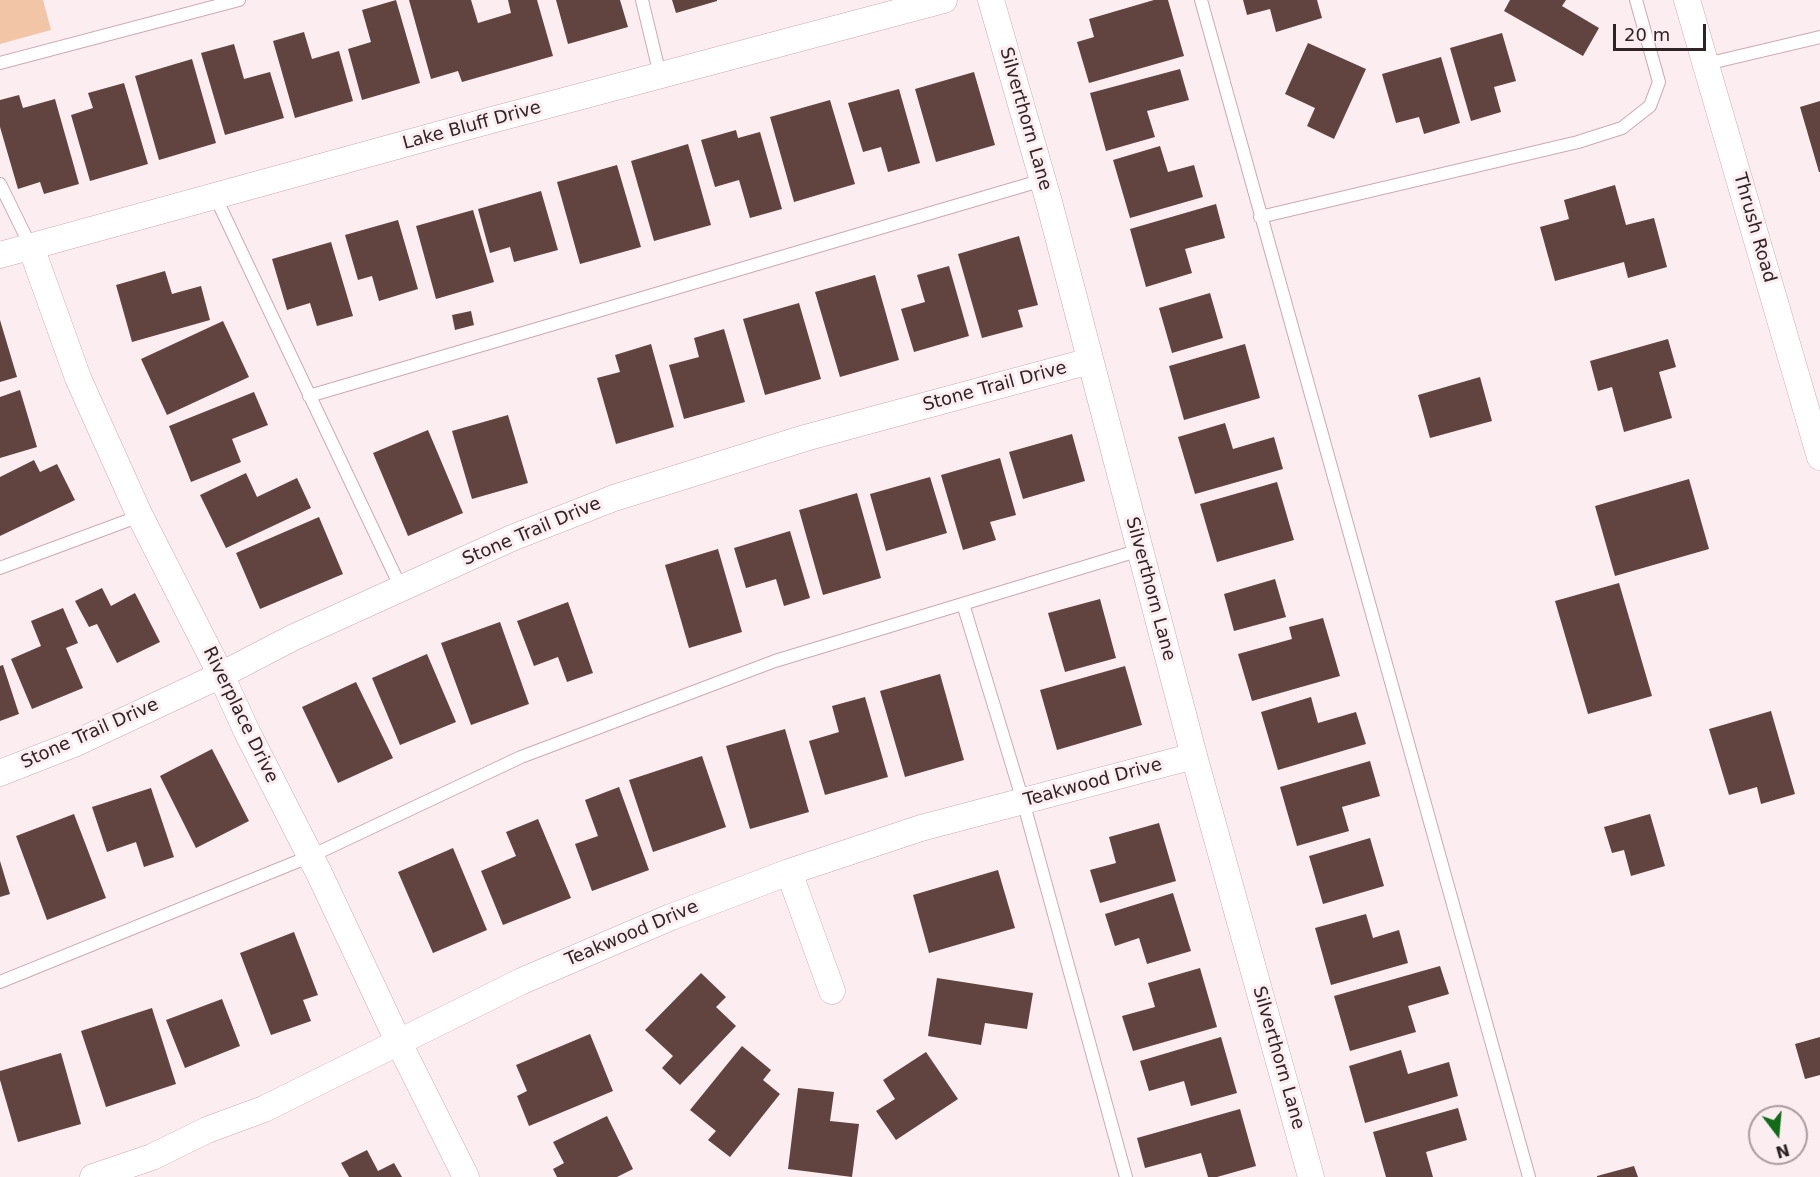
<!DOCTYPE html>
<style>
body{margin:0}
#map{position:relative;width:1820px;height:1177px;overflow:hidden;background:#fcedf1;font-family:"DejaVu Sans",sans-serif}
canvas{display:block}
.north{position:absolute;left:1748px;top:1105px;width:60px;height:60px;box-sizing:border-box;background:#fcedf1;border:2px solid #aa9ca0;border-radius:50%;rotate:164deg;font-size:16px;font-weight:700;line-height:24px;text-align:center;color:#2f2326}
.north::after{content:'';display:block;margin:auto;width:21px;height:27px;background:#116c17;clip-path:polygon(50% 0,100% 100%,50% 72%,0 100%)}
.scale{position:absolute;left:1613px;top:24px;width:93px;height:27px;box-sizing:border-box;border:3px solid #2f2326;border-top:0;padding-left:8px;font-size:18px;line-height:21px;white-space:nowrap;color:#2f2326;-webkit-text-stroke:4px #fcedf1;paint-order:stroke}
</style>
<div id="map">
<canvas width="1820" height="1177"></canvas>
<div class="north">N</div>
<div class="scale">20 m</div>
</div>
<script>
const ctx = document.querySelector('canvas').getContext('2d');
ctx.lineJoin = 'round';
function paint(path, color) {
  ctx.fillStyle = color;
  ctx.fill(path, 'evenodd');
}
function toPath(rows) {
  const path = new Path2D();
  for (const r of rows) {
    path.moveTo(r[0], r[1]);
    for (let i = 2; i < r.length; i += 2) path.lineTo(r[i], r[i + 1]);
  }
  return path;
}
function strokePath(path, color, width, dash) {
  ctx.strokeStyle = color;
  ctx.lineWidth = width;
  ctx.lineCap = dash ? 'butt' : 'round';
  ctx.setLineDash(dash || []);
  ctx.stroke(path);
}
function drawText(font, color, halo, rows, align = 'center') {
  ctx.font = font + ' "DejaVu Sans",sans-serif';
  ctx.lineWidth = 6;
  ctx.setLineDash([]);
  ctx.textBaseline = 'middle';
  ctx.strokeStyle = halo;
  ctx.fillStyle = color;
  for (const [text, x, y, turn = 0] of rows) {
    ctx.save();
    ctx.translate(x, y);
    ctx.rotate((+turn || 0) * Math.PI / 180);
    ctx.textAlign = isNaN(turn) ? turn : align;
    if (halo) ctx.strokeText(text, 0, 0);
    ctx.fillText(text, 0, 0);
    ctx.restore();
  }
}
const green = toPath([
 [0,0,43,0,51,30,0,44]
]);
const building = toPath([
 [396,0,420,83,362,100,348,49,371,42,362,10],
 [409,0,471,0,478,23,511,13,508,0,537,0,553,56,462,82,458,71,431,79],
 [556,0,620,0,628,27,568,44],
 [672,0,717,0,717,1,676,13],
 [1154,0,1168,0,1184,56,1089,83,1077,42,1094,37,1089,19],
 [1243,0,1317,0,1322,18,1276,32,1270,9,1247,15],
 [1510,0,1566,0,1562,6,1599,28,1583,56,1504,11],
 [304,32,312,59,339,51,353,101,295,118,273,41],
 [1502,33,1516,81,1494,87,1501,112,1471,121,1450,48],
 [1308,43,1366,69,1334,139,1307,126,1315,108,1285,94],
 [234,44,244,79,270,72,284,118,225,135,201,53],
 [1441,57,1460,123,1424,134,1419,117,1396,123,1382,74],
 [192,59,216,143,159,160,135,76],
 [1180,69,1189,100,1147,111,1155,137,1106,151,1090,93],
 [974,72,995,145,936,162,915,89],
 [124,83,148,164,90,181,71,115,93,108,88,93],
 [899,89,920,163,888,172,881,147,863,152,848,103],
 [19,95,23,108,55,99,79,184,44,194,40,182,18,189,0,127,0,100],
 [830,100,855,184,794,202,770,117],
 [1820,101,1820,172,1819,172,1800,107],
 [736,130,738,138,760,132,782,209,750,218,739,180,715,187,701,140],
 [688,144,711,225,654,241,631,161],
 [1160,146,1168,172,1194,165,1203,197,1130,218,1113,160],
 [617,165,641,247,580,264,557,182],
 [1615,185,1626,225,1654,218,1667,267,1628,278,1624,262,1555,281,1540,227,1569,219,1564,200],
 [541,191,558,250,514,262,510,247,490,253,478,209],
 [1216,204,1225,238,1185,249,1192,273,1146,287,1130,229],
 [473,210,494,282,436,299,416,226],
 [398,220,418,289,379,301,372,276,358,280,345,235],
 [1019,236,1038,305,1018,310,1023,327,982,338,958,254],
 [331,242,353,316,317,326,310,303,287,310,272,259],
 [949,266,969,336,914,352,901,309,925,302,917,275],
 [165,271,172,294,201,286,210,320,132,342,116,285],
 [875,275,899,360,840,377,815,292],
 [1210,293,1223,338,1172,353,1159,308],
 [799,303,821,379,765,395,743,319],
 [471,311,474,325,455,330,452,315],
 [0,320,17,377,0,382],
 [223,321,249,377,167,415,141,359],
 [724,329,745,402,684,419,669,365,699,357,694,338],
 [1668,339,1676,367,1659,372,1672,418,1624,432,1612,387,1598,391,1590,361],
 [651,344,674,427,616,444,597,378,620,372,615,355],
 [1245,344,1260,398,1184,420,1169,366],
 [1480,377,1492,421,1430,438,1418,395],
 [20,390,37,447,0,458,0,397],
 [254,392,268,425,232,439,241,462,191,482,169,426],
 [508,415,528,483,472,499,452,431],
 [1225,423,1233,449,1274,437,1283,469,1195,494,1178,437],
 [428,430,463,513,408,536,373,453],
 [1072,434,1085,481,1023,499,1009,452],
 [1000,458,1016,515,990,522,996,540,963,550,941,475],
 [34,460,40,472,57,464,75,500,0,536,0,477],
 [246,473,257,497,297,478,311,508,226,548,200,495],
 [930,477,947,533,886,551,870,494],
 [1689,479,1709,549,1615,576,1595,506],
 [1277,482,1294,540,1217,562,1200,504],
 [857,493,881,578,823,595,799,510],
 [319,517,343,574,260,609,236,553],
 [790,531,810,598,784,606,776,579,746,588,734,548],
 [718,549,742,632,689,648,665,565],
 [1275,579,1286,617,1234,631,1224,594],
 [1619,583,1652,696,1588,714,1555,601],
 [102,588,111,606,135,593,160,642,117,663,97,624,89,627,75,601],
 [1100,599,1116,658,1065,672,1048,613],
 [568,602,593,673,567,682,558,657,534,666,517,621],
 [63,608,78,643,66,648,83,688,32,709,11,659,41,646,31,621],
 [1323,618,1340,676,1252,701,1238,654,1292,639,1289,627],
 [500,622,529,704,471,725,441,643],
 [427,654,456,722,400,745,372,678],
 [3,665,19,714,0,721,0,666],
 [1125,666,1142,725,1057,750,1040,690],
 [940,674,964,760,905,777,880,691],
 [356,682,393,758,338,783,302,707],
 [865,697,888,777,825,795,809,741,839,732,832,706],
 [1311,697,1318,723,1356,712,1366,744,1278,770,1261,712],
 [1771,711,1795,794,1761,804,1757,787,1729,795,1709,729],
 [785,729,809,812,750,829,726,746],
 [212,749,249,821,196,848,160,776],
 [702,756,726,827,653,852,629,780],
 [1370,761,1380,796,1342,807,1349,831,1297,846,1280,787],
 [619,787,649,870,592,891,575,844,598,836,585,800],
 [151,788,174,857,144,867,136,842,107,852,92,807],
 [74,814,106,898,47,920,16,836],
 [1650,814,1665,866,1631,876,1624,850,1612,853,1604,827],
 [538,819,571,898,503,925,481,871,516,856,506,832],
 [1159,823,1176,881,1100,903,1090,870,1116,863,1109,837],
 [1370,838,1384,886,1323,904,1309,856],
 [453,848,487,930,433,953,398,872],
 [0,861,10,894,0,897],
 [998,870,1015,928,929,953,913,895],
 [1173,893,1191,951,1147,964,1139,938,1115,946,1105,914],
 [1366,914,1373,938,1399,930,1408,963,1331,985,1315,928],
 [294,932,318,995,303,1000,311,1021,271,1035,240,953],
 [1440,966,1449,994,1408,1006,1416,1032,1350,1051,1334,996],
 [1200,968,1217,1027,1133,1051,1122,1016,1155,1007,1148,983],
 [701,973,726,997,716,1007,736,1026,680,1085,662,1068,673,1056,645,1030],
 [937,978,1033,993,1027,1029,985,1023,981,1045,928,1036],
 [222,999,240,1046,185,1068,166,1020],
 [152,1008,176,1084,106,1107,81,1031],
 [590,1034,613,1091,529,1126,517,1096,527,1091,516,1065],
 [1221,1037,1237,1093,1191,1106,1184,1081,1149,1091,1140,1061],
 [1820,1037,1820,1075,1805,1079,1795,1044],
 [742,1046,771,1070,763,1080,780,1094,730,1157,708,1140,716,1131,690,1110],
 [1401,1050,1408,1074,1449,1062,1458,1096,1365,1123,1349,1066],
 [926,1052,958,1099,896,1140,876,1111,895,1099,883,1080],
 [61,1053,81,1124,18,1142,0,1080,0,1071],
 [798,1088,834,1092,830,1121,859,1124,852,1177,788,1169],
 [1458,1108,1467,1140,1426,1152,1433,1177,1386,1177,1373,1132],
 [1240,1109,1256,1166,1217,1177,1208,1177,1201,1153,1145,1168,1137,1138],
 [607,1116,633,1169,617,1177,557,1177,553,1169,564,1163,553,1142],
 [367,1150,378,1171,394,1163,402,1177,349,1177,341,1163],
 [1634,1166,1638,1177,1597,1177,1597,1176]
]);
const service = toPath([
 [642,0,660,75],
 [1201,0,1529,1177],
 [0,63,239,0],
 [1706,64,1820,37],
 [0,184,31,247],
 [215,196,401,588],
 [1260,217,1578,142,1622,128,1650,106,1659,82,1636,0],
 [309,396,1043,180],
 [0,568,140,516],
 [963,604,1023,801,1126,1177],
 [0,982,311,856,521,757,775,661,1140,550]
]);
const minor = toPath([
 [991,0,1049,202,1194,756,1311,1177],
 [1687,0,1820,457],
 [31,247,78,378,140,516,221,675,247,732,319,873,399,1043,466,1177],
 [0,255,488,121,944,0],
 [0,773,74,744,221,675,292,638,512,538,614,498,805,438,1090,361],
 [789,872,832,991],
 [93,1177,152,1157,207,1130,264,1109,522,981,671,917,789,872,921,828,1194,756]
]);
const streetNames = [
 ["Silverthorn Lane",1025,119,74],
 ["Lake Bluff Drive",472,126,-15],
 ["Thrush Road",1754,228,74],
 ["Stone Trail Drive",995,387,-15],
 ["Stone Trail Drive",532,532,-23],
 ["Silverthorn Lane",1150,589,75],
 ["Riverplace Drive",240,715,64],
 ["Stone Trail Drive",90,734,-24],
 ["Teakwood Drive",1093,783,-15],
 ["Teakwood Drive",632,934,-23],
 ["Silverthorn Lane",1278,1058,74]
];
paint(green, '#f1c5a5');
paint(building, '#614440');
strokePath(service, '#ccaab4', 14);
strokePath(minor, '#ccaab4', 27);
strokePath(service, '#fff', 12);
strokePath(minor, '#fff', 26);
drawText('18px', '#2f2326', '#fcedf1', streetNames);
</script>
